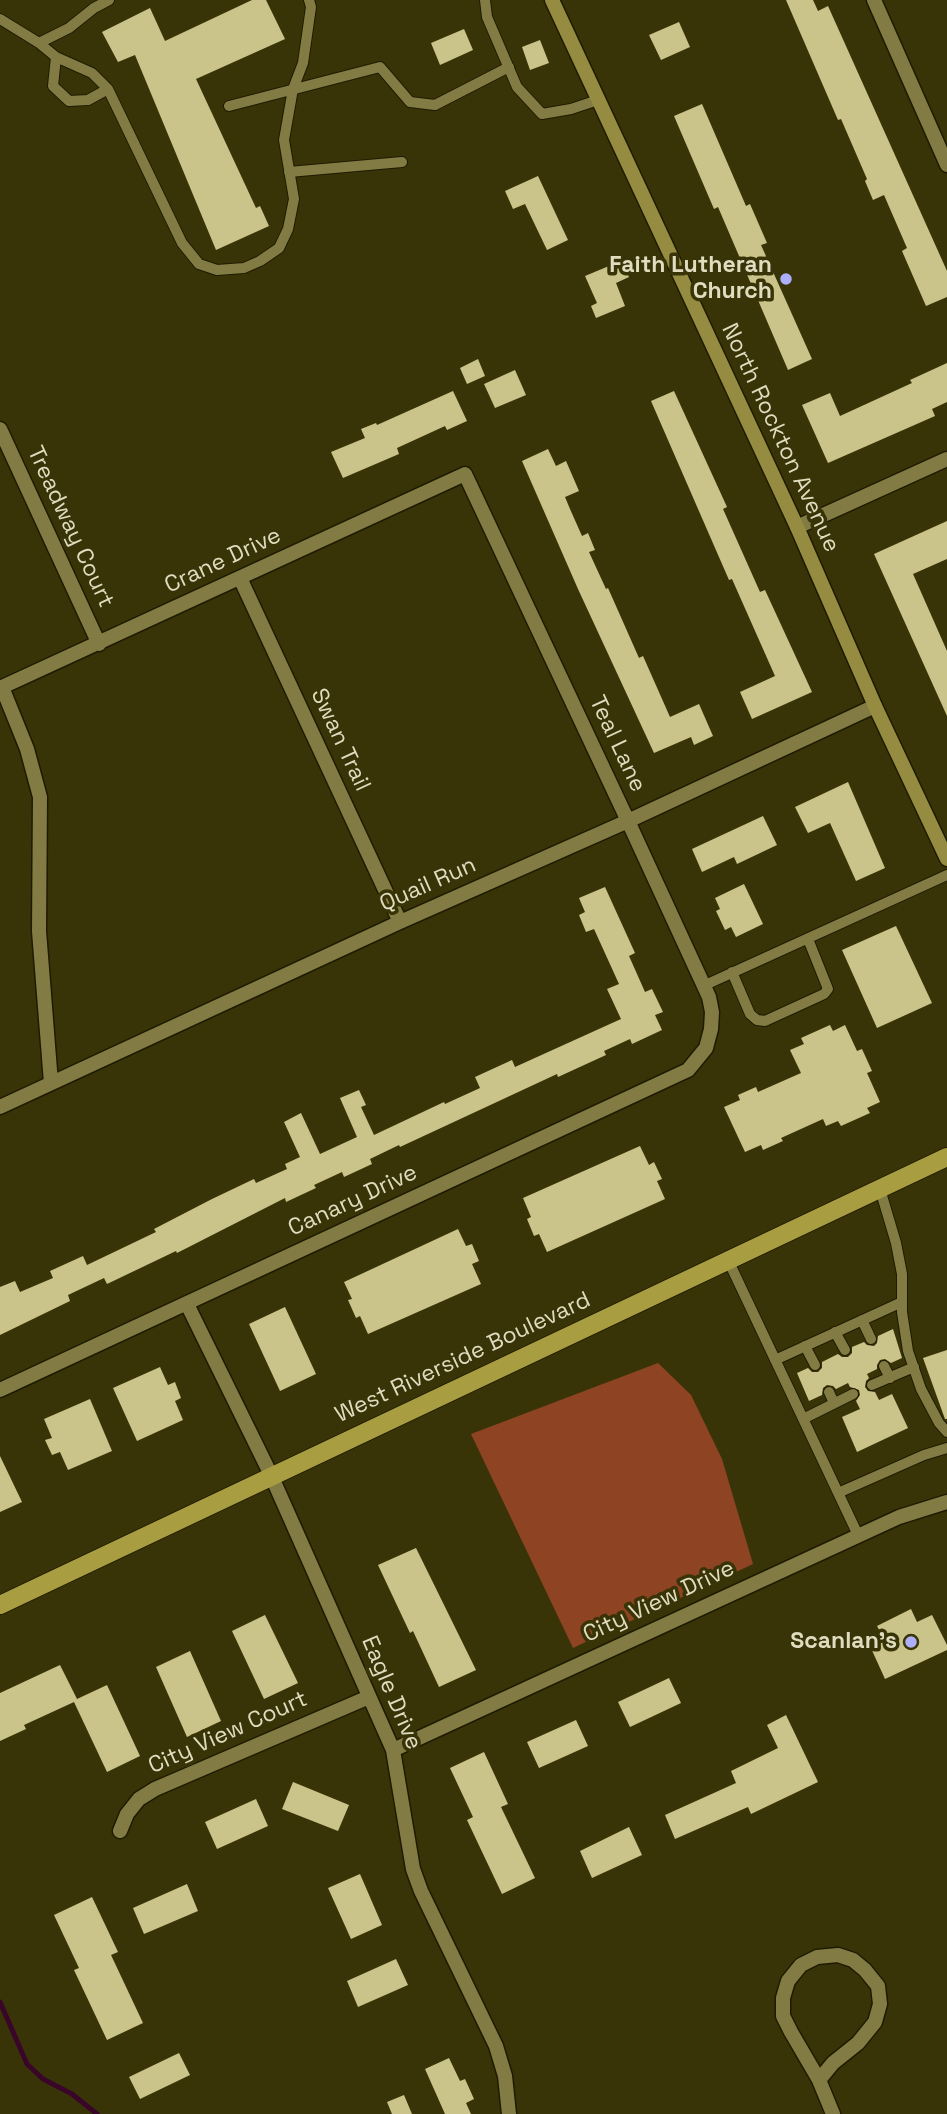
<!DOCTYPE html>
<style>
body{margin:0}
canvas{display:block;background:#393407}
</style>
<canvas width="947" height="2114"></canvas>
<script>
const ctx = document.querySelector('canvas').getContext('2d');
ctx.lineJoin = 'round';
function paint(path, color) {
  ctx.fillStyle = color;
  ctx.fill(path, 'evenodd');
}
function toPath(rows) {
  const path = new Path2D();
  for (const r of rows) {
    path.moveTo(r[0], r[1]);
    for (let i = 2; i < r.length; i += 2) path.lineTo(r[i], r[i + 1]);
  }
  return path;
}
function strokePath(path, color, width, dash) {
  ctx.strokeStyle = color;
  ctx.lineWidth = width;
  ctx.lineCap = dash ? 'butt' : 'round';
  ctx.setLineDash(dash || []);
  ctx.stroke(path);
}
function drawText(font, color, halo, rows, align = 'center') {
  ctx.font = font + ' "Space Grotesk",sans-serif';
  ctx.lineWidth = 7;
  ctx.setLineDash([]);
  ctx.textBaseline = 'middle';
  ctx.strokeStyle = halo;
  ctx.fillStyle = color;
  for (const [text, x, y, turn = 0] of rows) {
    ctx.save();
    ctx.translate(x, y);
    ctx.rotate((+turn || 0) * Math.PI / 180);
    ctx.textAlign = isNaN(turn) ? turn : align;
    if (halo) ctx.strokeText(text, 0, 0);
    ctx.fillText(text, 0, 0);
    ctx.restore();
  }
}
const forest = toPath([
 [658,1363,691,1395,722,1459,753,1564,573,1648,471,1434]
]);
const stream = toPath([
 [0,2002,27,2064,43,2079,72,2094,97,2114]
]);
const building = toPath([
 [252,0,266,0,285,39,196,79,256,208,260,206,269,226,216,250,135,55,118,62,102,32,150,8,165,41],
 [786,0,813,0,818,11,828,6,947,271,947,297,926,306,902,251,907,248,884,195,873,200,865,181,867,179,841,119,838,120],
 [679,22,690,47,661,60,649,35],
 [464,29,473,50,440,65,431,43],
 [540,40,549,63,530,70,522,47],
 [702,104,746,206,750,204,767,243,761,245,812,359,788,370,718,207,714,209,674,116],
 [538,176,568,240,547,250,525,204,513,209,505,191],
 [621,261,629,277,616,283,625,306,596,318,591,306,597,303,585,276],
 [478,359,485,376,467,384,460,368],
 [947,363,947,402,932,409,935,416,828,463,802,405,830,393,840,416,912,383,910,380],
 [515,370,526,395,495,408,484,384],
 [453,391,467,421,447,430,445,426,397,448,399,454,343,478,331,452,365,438,361,429,376,423,377,425],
 [674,391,727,507,723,509,760,592,765,590,812,692,752,719,740,692,775,676,732,579,729,580,651,401],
 [548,449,556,466,566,461,579,491,565,497,570,509,582,536,588,533,595,550,589,552,606,589,608,588,639,658,643,656,670,717,699,704,713,736,694,745,691,737,654,753,578,589,522,461],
 [947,521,947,559,913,574,947,651,947,716,874,554],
 [848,782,885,868,856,881,830,823,808,833,795,807],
 [763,816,777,845,737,864,734,857,702,872,692,849],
 [744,884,763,924,736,937,731,927,725,930,716,911,720,909,715,898],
 [605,887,635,953,629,956,645,992,652,989,663,1012,655,1015,662,1030,632,1044,630,1039,604,1051,606,1055,558,1077,557,1074,400,1147,399,1145,370,1159,372,1164,344,1177,342,1172,314,1185,316,1188,286,1202,285,1198,177,1253,176,1251,107,1284,104,1278,68,1295,70,1301,0,1335,0,1287,15,1281,20,1292,53,1278,50,1271,83,1256,87,1265,156,1232,154,1229,212,1199,254,1179,256,1183,287,1169,285,1164,300,1157,284,1122,301,1113,320,1154,357,1137,340,1098,359,1090,366,1105,361,1107,374,1135,444,1102,445,1104,480,1088,475,1077,512,1060,515,1067,621,1019,607,989,619,984,594,929,586,932,579,915,585,912,579,898],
 [896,926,932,1003,877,1028,842,950],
 [830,1025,833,1031,845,1025,857,1051,862,1049,872,1071,867,1073,880,1102,867,1108,870,1113,841,1126,838,1121,826,1126,823,1119,781,1138,783,1141,763,1150,761,1145,745,1152,724,1107,740,1100,738,1095,756,1087,758,1092,801,1073,790,1050,804,1044,801,1038],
 [640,1146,649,1165,654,1162,662,1179,657,1181,665,1199,547,1252,539,1234,534,1236,527,1219,531,1217,523,1198],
 [458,1229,466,1246,472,1244,479,1261,472,1264,481,1284,368,1334,360,1316,356,1318,348,1300,352,1299,344,1282],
 [285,1307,316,1374,280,1391,249,1324],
 [893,1329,902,1358,891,1363,885,1359,880,1360,877,1365,877,1369,867,1374,869,1378,866,1381,865,1387,868,1391,875,1392,879,1400,892,1394,908,1428,857,1452,842,1417,860,1409,856,1401,860,1395,859,1390,850,1387,848,1383,836,1389,833,1386,827,1385,823,1388,822,1395,809,1401,797,1373,808,1368,812,1372,818,1372,822,1368,822,1362,838,1354,842,1357,848,1357,852,1353,852,1347,864,1342,867,1345,874,1346,877,1343,878,1336],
 [947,1350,947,1419,945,1419,923,1358],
 [160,1367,168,1385,175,1382,181,1398,175,1401,183,1420,137,1441,113,1388],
 [90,1399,112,1451,68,1470,60,1452,52,1455,45,1440,52,1438,44,1419],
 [0,1456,22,1502,0,1512],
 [416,1548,476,1670,439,1687,413,1631,410,1633,378,1565],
 [911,1609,917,1622,932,1615,947,1645,947,1650,885,1679,870,1646,884,1639,877,1626],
 [265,1615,298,1683,264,1699,232,1631],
 [190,1651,221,1721,187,1737,156,1667],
 [60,1665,77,1699,107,1685,140,1756,107,1772,74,1702,24,1725,26,1729,0,1741,0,1693],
 [669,1678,681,1703,630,1727,618,1702],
 [786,1715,818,1782,751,1814,748,1807,675,1839,665,1815,736,1783,731,1771,778,1748,767,1725],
 [576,1720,588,1746,539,1768,527,1742],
 [484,1752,508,1804,501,1807,535,1878,502,1894,467,1820,473,1817,450,1768],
 [293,1782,349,1805,338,1831,282,1809],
 [256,1799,268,1826,217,1849,205,1822],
 [629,1827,642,1855,592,1878,580,1851],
 [360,1874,382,1925,351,1939,328,1888],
 [187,1884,198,1911,144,1934,133,1908],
 [92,1897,118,1952,111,1955,143,2023,107,2040,74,1970,79,1968,54,1915],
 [396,1959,408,1985,358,2007,347,1981],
 [179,2053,190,2075,140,2099,129,2077],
 [449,2058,460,2081,465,2079,474,2099,466,2103,471,2114,445,2114,425,2069],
 [404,2095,412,2114,392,2114,387,2102]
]);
const service = toPath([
 [485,0,487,17,517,87,542,114,571,109,598,100],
 [0,19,39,43,56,57,92,73,108,89,88,100,69,101,53,86,56,57],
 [39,43,69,28,94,8,109,0],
 [108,89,182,243,199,264,217,270,244,268,260,261,279,248,288,229,294,199,284,140,293,89,303,63,311,7,309,0],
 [229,106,380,67,410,102,435,105,509,67],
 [289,172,402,162],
 [732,972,750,1014,757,1020,765,1021,824,994,828,989,808,939],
 [703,986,947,875],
 [880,1189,896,1243,902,1274,902,1312,908,1351,921,1389,939,1423,947,1432],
 [728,1260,858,1535],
 [862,1320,871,1339],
 [835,1332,845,1350],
 [805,1346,815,1365],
 [775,1360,902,1302],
 [884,1366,890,1378],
 [872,1385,914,1367],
 [829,1392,834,1403],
 [803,1419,853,1394],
 [838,1493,924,1455,947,1448]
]);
const minor = toPath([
 [874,0,947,165],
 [0,429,99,644],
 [797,527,947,459],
 [240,578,400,922],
 [2,687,27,749,40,797,39,931,51,1083],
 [0,688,465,474,628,821,709,997,712,1012,711,1029,706,1048,688,1070,0,1390],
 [0,1107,400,922,628,821,875,706],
 [187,1304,271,1475,393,1750,413,1869,421,1891,496,2046,505,2076,509,2114],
 [393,1750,899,1517,947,1502],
 [120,1831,127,1814,139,1799,155,1789,369,1697],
 [819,2080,833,2063,858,2043,875,2022,880,2004,878,1986,865,1970,853,1960,838,1955,817,1957,801,1965,788,1981,783,1998,783,2016,791,2032,819,2080,833,2114]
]);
const secondary = toPath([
 [552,0,797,527,875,706,947,859]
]);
const primary = toPath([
 [0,1605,947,1157]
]);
const markers = [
 [786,279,7,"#adaffb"],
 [911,1642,7,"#adaffb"]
];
const poiNames = [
 ["Faith Lutheran",772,266],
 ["Church",772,292],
 ["Scanlan's",897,1642]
];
const streetNames = [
 ["North Rockton Avenue",780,438,65],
 ["Treadway Court",70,527,65],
 ["Crane Drive",223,561,-25],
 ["Swan Trail",340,740,65],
 ["Teal Lane",617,744,65],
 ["Quail Run",428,885,-24],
 ["Canary Drive",353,1201,-25],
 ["West Riverside Boulevard",463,1358,-25],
 ["City View Drive",659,1602,-25],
 ["Eagle Drive",391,1693,67],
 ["City View Court",228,1733,-24]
];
paint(forest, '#8e4322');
strokePath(stream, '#39062a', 5);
paint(building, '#cbc48a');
strokePath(service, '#1f1b00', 12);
strokePath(minor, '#1f1b00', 17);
strokePath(secondary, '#1f1b00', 17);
strokePath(primary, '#1f1b00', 20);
strokePath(service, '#827b43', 10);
strokePath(minor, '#827b43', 14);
strokePath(secondary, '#958c42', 14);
strokePath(primary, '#a89d41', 18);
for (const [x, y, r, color] of markers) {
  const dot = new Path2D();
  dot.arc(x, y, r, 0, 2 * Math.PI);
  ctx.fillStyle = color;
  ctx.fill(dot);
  strokePath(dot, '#393407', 2.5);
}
drawText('bold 23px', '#dfdcbf', '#393407', poiNames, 'right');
drawText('23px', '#dfdcbf', '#393407', streetNames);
</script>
